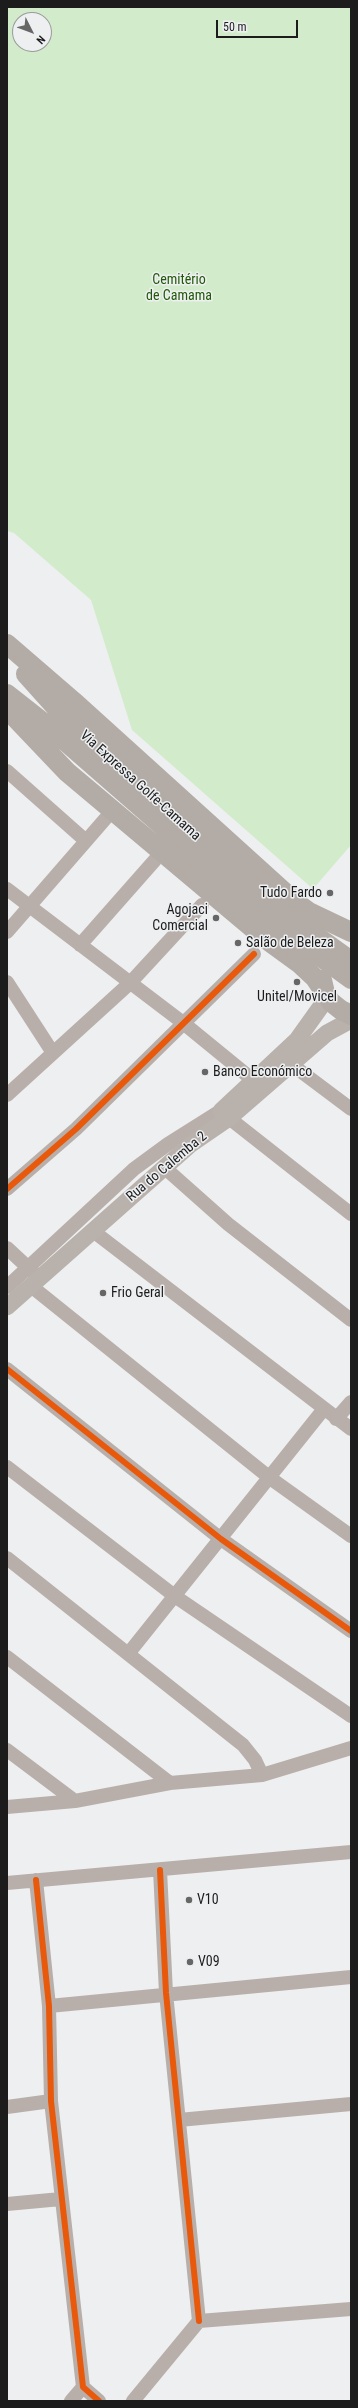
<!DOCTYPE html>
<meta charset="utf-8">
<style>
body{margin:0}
#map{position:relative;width:358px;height:2408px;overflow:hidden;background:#eeeff0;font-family:"Roboto Condensed",sans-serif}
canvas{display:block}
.frame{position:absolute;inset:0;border:8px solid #1c1c1d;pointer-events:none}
.north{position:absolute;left:12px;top:12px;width:40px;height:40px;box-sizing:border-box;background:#edeff1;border:1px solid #999b9c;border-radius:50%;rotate:132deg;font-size:11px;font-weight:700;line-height:16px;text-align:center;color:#1c1c1d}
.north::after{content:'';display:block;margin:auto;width:14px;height:18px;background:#666667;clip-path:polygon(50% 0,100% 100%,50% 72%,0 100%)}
.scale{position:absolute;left:216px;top:20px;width:82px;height:18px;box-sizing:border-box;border:2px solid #1c1c1d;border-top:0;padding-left:5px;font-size:12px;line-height:14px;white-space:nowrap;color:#1c1c1d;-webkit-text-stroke:3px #edeff1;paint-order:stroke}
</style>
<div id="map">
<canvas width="358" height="2408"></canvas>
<div class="frame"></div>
<div class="north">N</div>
<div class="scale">50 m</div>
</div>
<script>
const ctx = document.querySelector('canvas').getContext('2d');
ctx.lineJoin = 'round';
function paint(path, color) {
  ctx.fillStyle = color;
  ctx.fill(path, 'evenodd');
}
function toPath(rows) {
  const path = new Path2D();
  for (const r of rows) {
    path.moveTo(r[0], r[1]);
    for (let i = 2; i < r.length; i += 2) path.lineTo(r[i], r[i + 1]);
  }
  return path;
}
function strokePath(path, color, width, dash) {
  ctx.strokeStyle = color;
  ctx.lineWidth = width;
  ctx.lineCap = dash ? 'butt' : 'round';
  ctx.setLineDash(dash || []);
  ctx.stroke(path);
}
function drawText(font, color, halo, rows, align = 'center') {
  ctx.font = font + ' "Roboto Condensed",sans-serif';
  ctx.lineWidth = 3;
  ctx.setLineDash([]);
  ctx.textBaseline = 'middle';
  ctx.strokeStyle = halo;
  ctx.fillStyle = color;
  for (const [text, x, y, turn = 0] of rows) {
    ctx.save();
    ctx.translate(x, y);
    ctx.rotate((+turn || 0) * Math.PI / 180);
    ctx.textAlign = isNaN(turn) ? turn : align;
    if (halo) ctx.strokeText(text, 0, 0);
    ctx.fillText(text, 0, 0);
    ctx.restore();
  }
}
const green = toPath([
 [7,7,351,7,351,845,313,889,132,730,91,600,14,533,7,531],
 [20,20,44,20,44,44,20,44]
]);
const minor = toPath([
 [7,771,86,841],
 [7,889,182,1022,253,1080],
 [7,932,106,818],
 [80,945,155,860],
 [7,982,53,1053],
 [291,1064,351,1109],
 [7,1095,130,983,202,905],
 [229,1118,351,1214],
 [165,1168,228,1224,351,1320],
 [7,1189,76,1129,254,954],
 [93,1231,351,1429],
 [7,1248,35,1274],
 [31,1286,270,1478,351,1536],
 [7,1287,134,1169,168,1144,222,1110],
 [7,1369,221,1539,351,1631],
 [336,1419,351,1402],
 [7,1467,176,1597,351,1716],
 [7,1558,243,1745,255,1760,262,1775],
 [128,1654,323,1410],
 [7,1657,170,1783],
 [7,1750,75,1801],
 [7,1807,75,1801,170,1783,262,1775,351,1748],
 [160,1870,166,1993,199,2321],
 [36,1880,49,2006,51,2101,83,2387,99,2401],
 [7,1883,351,1852],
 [49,2006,351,1977],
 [7,2107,51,2101],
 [179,2120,351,2104],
 [7,2204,61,2199],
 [71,2401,83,2387],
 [133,2401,199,2321,351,2309]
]);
const major = toPath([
 [221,1111,297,1040,322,1005,325,993],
 [7,1307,191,1144,229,1118,327,1033,351,1020]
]);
const highway = toPath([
 [7,644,73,701,294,901,309,912,351,932],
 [26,674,61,713,149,797,283,912],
 [7,694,49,727,268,918],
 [7,709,67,772,267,940,300,964,315,978,325,993],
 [322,980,325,993,331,1002,341,1010,351,1015]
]);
const highwayBridge = toPath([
 [283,912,351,961],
 [274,923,351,979]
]);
const cycleway = toPath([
 [7,1189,76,1129,254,954],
 [7,1369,221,1539,351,1631],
 [160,1870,166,1993,199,2321],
 [36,1880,49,2006,51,2101,83,2387,99,2401]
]);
const markers = [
 [330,893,4,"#666667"],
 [216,918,4,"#666667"],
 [238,943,4,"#666667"],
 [297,982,4,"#666667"],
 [205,1072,4,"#666667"],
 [103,1293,4,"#666667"],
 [189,1900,4,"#666667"],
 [190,1962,4,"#666667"]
];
const parkNames = [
 ["Cemitério",179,280],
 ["de Camama",179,296]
];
const streetNames = [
 ["Via Expressa Golfe-Camama",140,786,42],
 ["Rua do Calemba 2",167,1167,-40]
];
const poiNames = [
 ["Tudo Fardo",322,893,"right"],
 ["Agojaci",208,910,"right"],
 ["Comercial",208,926,"right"],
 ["Salão de Beleza",246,943],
 ["Unitel/Movicel",297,997,"center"],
 ["Banco Económico",213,1072],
 ["Frio Geral",111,1293],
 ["V10",197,1900],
 ["V09",198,1962]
];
paint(green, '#d2eccb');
strokePath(minor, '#b8afaa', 14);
strokePath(major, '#b9b1ac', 17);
strokePath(highway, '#b3aca6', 20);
strokePath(highwayBridge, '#b3aca6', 20);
strokePath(cycleway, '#e8590c', 6);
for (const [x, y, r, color] of markers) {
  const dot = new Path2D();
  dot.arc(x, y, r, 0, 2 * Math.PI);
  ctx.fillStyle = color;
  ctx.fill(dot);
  strokePath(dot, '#edeff1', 1.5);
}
drawText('14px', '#205907', '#edeff1', parkNames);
drawText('14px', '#1c1c1d', '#edeff1', streetNames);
drawText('14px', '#1c1c1d', '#edeff1', poiNames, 'left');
</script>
